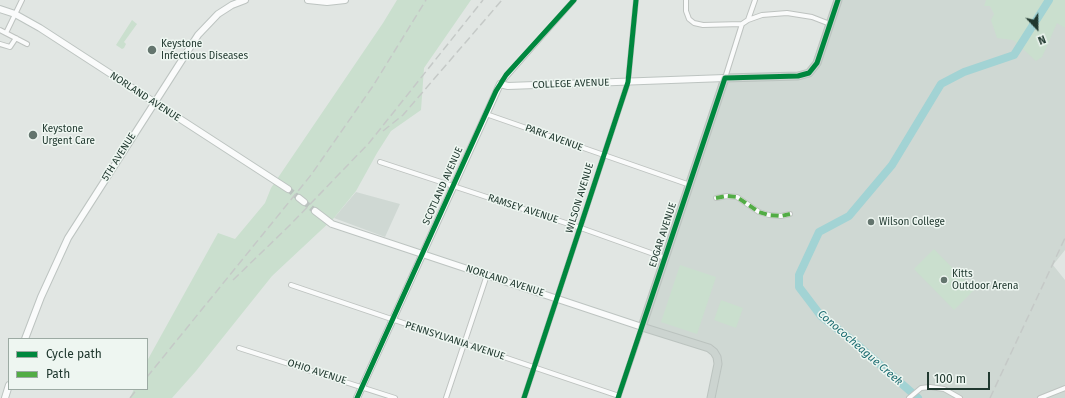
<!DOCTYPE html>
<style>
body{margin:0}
#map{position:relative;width:1065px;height:398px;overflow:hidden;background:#e1e6e3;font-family:"Fira Sans",sans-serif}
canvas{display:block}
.legend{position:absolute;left:8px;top:338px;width:140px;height:52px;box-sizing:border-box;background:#eef6f1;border:1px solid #9caaa3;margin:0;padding:5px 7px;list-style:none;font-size:12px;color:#20382f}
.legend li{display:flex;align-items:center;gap:8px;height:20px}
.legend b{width:20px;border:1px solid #9caaa3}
.north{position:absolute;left:1017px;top:8px;width:40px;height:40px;-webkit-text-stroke:3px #eef6f1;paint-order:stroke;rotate:158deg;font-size:11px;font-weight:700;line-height:16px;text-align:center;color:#20382f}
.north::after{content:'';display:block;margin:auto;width:14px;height:18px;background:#20382f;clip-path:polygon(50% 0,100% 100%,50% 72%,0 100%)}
.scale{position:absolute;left:927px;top:372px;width:63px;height:18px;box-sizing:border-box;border:2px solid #20382f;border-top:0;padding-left:5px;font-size:12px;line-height:14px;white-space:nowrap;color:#20382f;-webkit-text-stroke:3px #eef6f1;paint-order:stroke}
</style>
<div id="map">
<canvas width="1065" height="398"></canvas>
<ul class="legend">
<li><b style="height:5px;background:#00873e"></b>Cycle path</li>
<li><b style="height:5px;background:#52ac45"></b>Path</li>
</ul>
<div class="north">N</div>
<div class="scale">100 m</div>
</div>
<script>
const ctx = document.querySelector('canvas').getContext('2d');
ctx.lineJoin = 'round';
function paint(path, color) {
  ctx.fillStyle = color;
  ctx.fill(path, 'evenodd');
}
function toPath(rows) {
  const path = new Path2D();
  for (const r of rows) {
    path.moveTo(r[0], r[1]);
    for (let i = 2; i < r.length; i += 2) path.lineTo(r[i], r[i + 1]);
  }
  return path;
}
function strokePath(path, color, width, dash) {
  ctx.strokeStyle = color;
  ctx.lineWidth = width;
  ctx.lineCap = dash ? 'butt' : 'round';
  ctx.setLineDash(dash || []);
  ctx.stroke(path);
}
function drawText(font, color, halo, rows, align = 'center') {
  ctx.font = font + ' "Fira Sans",sans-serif';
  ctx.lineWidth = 3;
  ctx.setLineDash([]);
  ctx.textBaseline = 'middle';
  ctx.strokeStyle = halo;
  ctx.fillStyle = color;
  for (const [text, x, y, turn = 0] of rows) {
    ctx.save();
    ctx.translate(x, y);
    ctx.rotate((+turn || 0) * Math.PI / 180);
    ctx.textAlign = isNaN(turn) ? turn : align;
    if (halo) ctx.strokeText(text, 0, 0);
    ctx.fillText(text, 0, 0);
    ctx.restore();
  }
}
const built = toPath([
 [838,0,1016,0,1065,17,1065,250,1053,265,1065,280,1065,398,711,398,716,354,642,327,725,78,798,76,812,71],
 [356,192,400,204,385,237,334,218]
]);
const green = toPath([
 [397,0,471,0,424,68,421,110,391,131,377,153,356,191,334,218,272,276,196,371,172,398,130,398,134,389,147,389,147,361,218,233,235,239,265,203,271,188,383,23],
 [986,0,1065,0,1065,28,1057,23,1042,57,1036,61,1013,40,997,38,991,20,994,14,990,6,984,6],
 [132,20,137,24,124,42,126,44,124,48,122,49,116,45],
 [934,249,974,290,954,310,914,269],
 [680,265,716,277,697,334,661,322],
 [721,300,743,308,736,328,714,320]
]);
const river = toPath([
 [918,398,853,341,821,316,799,287,799,275,819,232,849,216,892,165,941,84,964,72,1014,55,1049,0]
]);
const secondaryTunnel = toPath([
 [288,189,299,198],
 [304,202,315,211]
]);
const street = toPath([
 [686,0,686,11,689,19,694,23,703,25,742,24],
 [748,20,762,15,787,13,812,17,830,24],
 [0,30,27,44],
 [6,33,22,0],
 [0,44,10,47,16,38],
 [725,78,742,24,748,20,755,0],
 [500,84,574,0],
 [486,114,690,185],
 [380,162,581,228,665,258],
 [716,198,727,196,737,197,759,212,769,215,781,216,790,214],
 [291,285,619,396],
 [239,348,395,398],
 [446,398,487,275],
 [524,398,628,82,636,0],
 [618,398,642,327],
 [909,398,921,388,930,387,944,389,960,398],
 [1040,398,1065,388]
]);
const secondary = toPath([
 [308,0,327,2,345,0],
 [0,9,15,14,40,28,288,189],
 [299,198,304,202],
 [315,211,332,224,642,327],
 [25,339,41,297,68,238,198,35,218,14,232,5,245,0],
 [5,398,9,385],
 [357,398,500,84,508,86,725,78]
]);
const primary = toPath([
 [711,398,718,364,717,357,714,352,709,348,642,327,725,78,798,76,809,73,817,63,838,0]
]);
const rail = toPath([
 [383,131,403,115,502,0],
 [233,280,290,225,369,143,483,0],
 [147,377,311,175,373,86,426,0],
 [130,398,137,389],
 [990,398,1065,238]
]);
const quiet = toPath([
 [716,198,727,196,737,197,759,212,769,215,781,216,790,214]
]);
const cycleway = toPath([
 [357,398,496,91,506,75,574,0],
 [524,398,628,82,636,0],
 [618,398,725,78,798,76,809,73,817,63,838,0]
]);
const markers = [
 [152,50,5,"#64756e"],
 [33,135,5,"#64756e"],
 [871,222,4,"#64756e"],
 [944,280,4,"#64756e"]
];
const poiNames = [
 ["Keystone",161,44],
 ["Infectious Diseases",161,56],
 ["Keystone",42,129],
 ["Urgent Care",42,141],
 ["Wilson College",879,222],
 ["Kitts",952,274],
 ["Outdoor Arena",952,286]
];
const streetNames = [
 ["COLLEGE AVENUE",571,84,-2],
 ["NORLAND AVENUE",145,97,33],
 ["PARK AVENUE",554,138,20],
 ["5TH AVENUE",119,157,-58],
 ["SCOTLAND AVENUE",443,186,-66],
 ["WILSON AVENUE",580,198,-73],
 ["RAMSEY AVENUE",523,209,18],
 ["EDGAR AVENUE",663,235,-72],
 ["NORLAND AVENUE",505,281,18],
 ["PENNSYLVANIA AVENUE",455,341,18],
 ["OHIO AVENUE",317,372,18]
];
const waterNames = [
 ["Conococheague Creek",860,348,41]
];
paint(built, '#cfd8d3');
paint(green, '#cadfce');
strokePath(river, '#a2d3d4', 8);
strokePath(secondaryTunnel, '#bac3bf', 6, [6, 3]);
strokePath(street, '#bec3c0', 6);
strokePath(secondary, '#bdc4c1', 8);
strokePath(primary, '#bbc3bf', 9);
strokePath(street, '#fafbfb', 4);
strokePath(secondary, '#fafbfb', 6);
strokePath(primary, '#ccd4d0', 7);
strokePath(rail, '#c5c9c7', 1.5, [8, 4]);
strokePath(quiet, '#52ac45', 4, [8, 4]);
strokePath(cycleway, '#00873e', 5);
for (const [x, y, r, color] of markers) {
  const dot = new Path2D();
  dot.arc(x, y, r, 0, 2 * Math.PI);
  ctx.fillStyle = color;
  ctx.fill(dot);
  strokePath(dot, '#eef6f1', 1.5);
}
drawText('10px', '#20382f', '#eef6f1', poiNames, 'left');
drawText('10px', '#20382f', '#eef6f1', streetNames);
drawText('italic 11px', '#1d6d72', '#eef6f1', waterNames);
</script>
